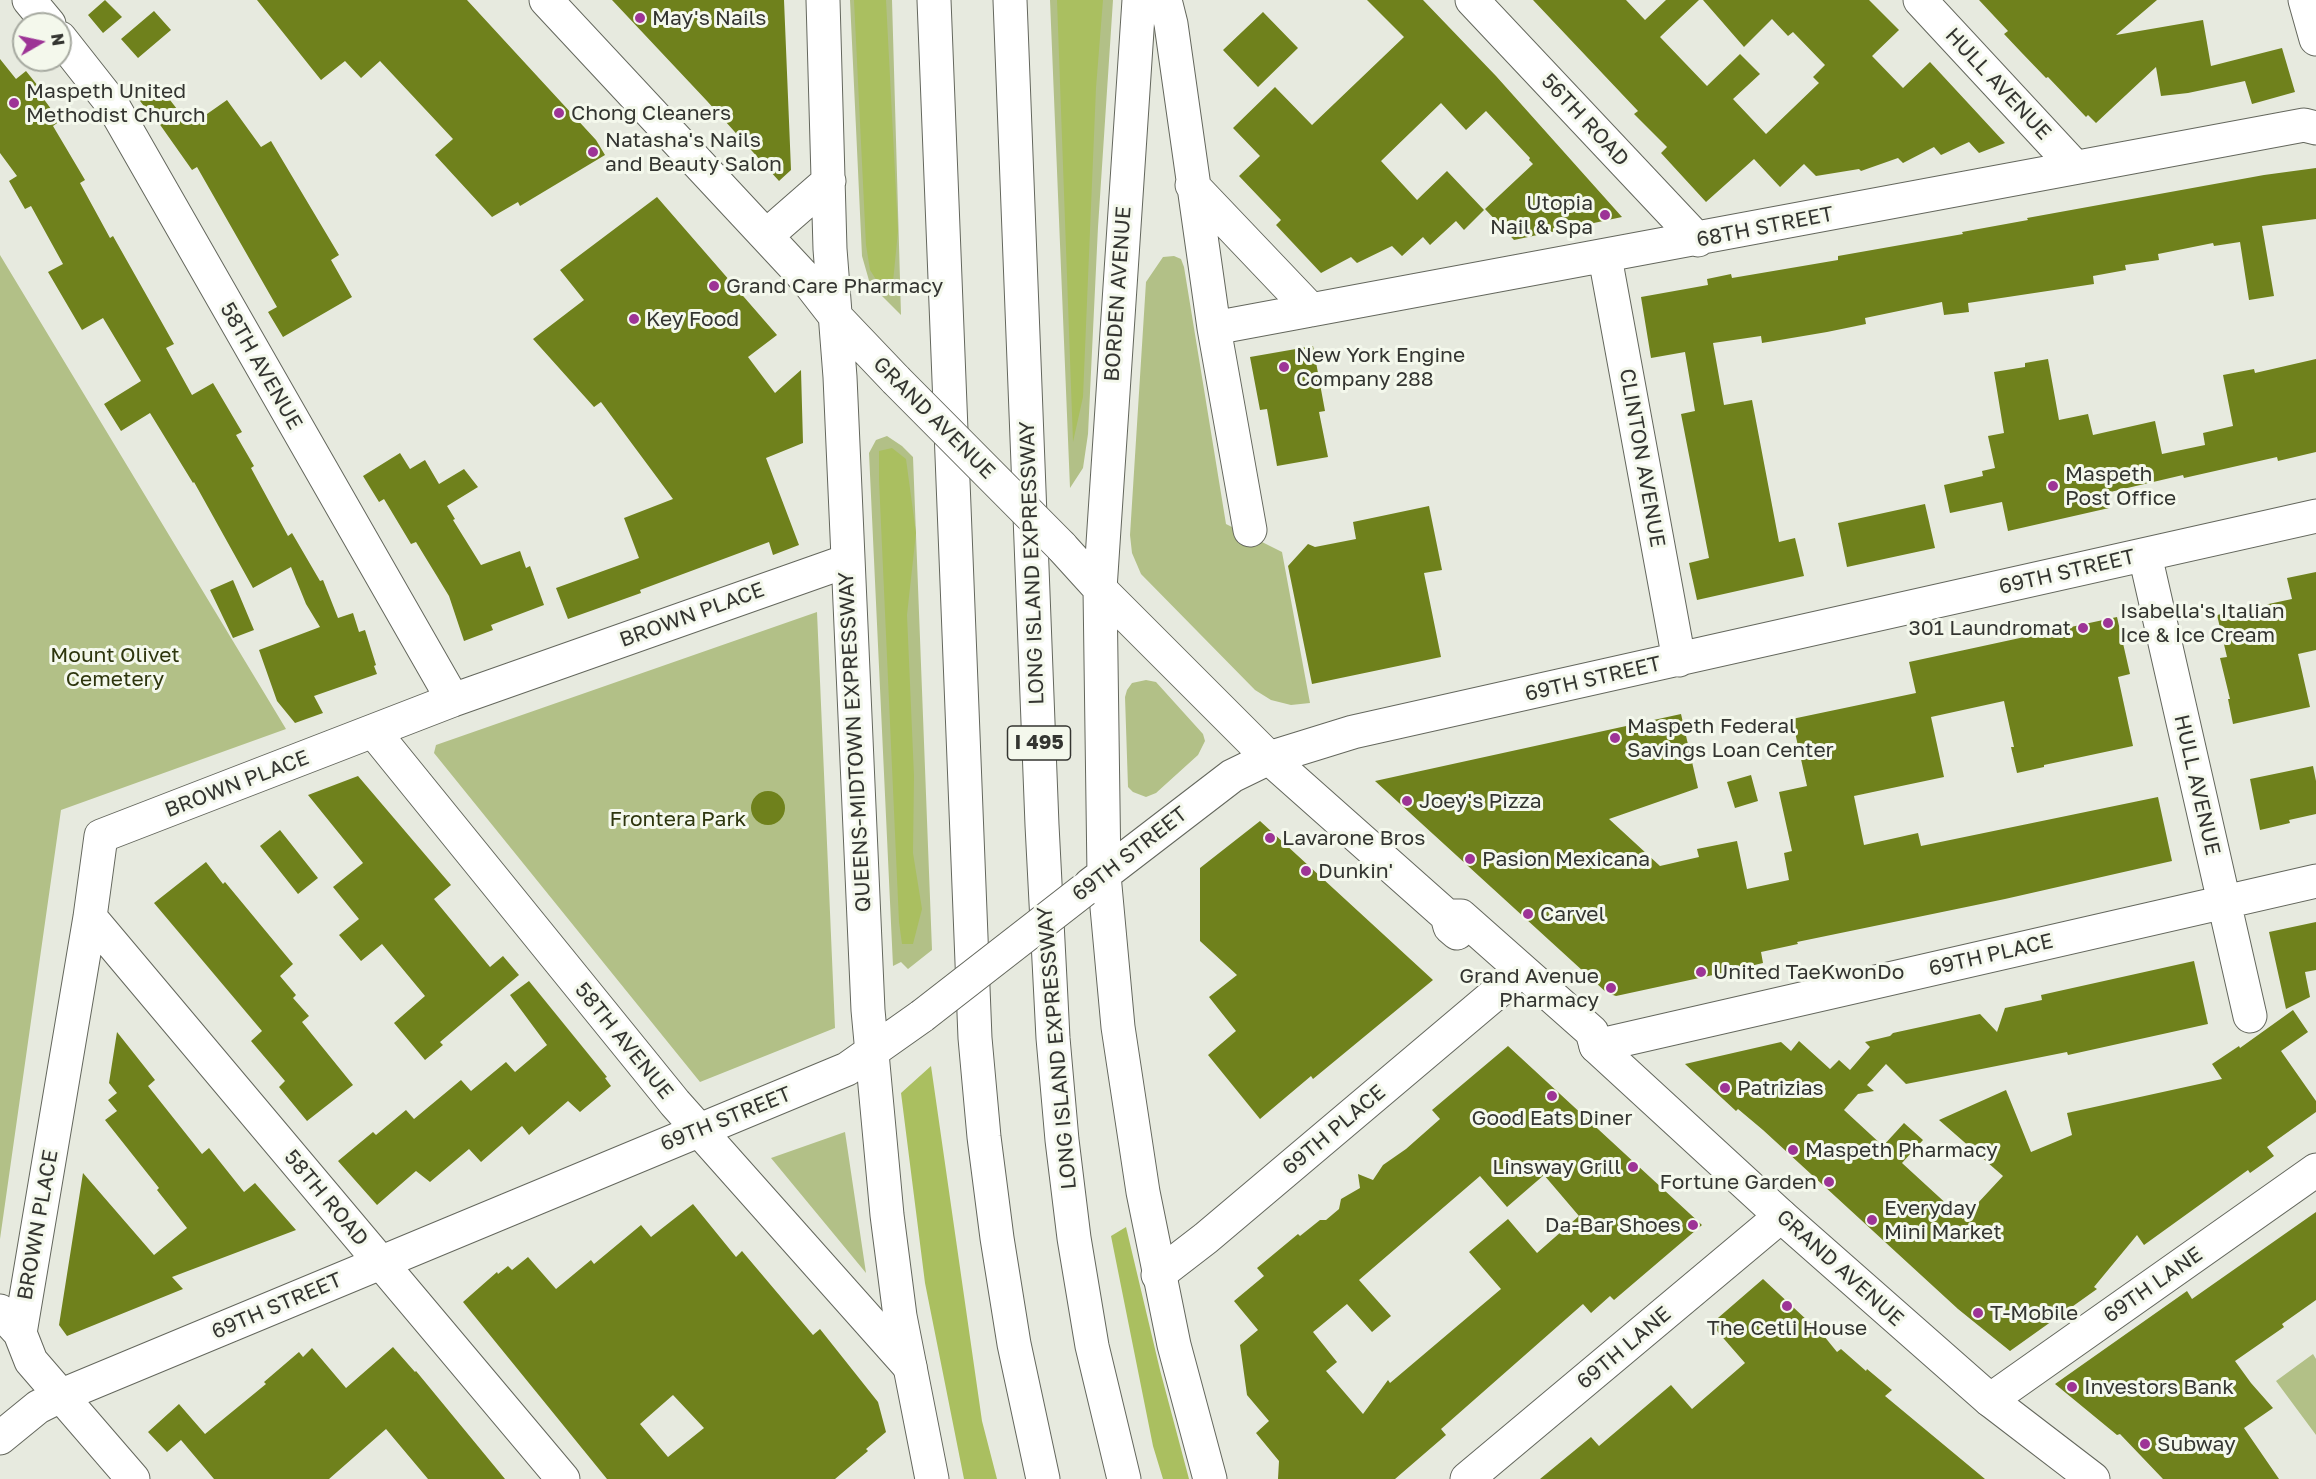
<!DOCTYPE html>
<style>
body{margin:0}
#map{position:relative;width:2316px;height:1479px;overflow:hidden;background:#e7eadf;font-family:"Golos Text",sans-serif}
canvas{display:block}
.north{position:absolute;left:12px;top:12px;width:60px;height:60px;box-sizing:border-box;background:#f4f8ec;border:2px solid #a7aaa1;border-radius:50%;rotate:81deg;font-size:16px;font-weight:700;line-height:24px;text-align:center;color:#343531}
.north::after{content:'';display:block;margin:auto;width:21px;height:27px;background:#9d3496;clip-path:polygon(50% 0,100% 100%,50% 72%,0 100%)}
</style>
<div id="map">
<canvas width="2316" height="1479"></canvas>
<div class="north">N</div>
</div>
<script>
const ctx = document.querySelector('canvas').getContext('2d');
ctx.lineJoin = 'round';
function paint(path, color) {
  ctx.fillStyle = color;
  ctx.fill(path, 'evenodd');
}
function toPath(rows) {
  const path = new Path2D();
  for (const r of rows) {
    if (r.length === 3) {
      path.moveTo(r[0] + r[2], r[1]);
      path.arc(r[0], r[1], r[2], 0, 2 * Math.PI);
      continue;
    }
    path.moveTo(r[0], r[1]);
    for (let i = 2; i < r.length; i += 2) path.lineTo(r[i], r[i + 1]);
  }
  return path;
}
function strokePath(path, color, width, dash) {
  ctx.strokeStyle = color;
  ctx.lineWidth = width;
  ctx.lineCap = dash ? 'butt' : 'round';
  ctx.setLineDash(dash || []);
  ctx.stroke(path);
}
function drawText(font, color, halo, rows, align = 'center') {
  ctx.font = font + ' "Golos Text",sans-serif';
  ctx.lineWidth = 6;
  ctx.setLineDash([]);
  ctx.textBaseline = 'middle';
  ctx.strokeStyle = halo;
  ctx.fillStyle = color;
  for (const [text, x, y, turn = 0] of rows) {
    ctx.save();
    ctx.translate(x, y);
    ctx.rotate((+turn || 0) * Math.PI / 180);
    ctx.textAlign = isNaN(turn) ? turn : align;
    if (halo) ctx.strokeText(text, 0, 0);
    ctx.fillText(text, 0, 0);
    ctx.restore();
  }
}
const green = toPath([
 [850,0,892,0,901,315,870,284,862,256],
 [1050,0,1113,0,1098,227,1088,434,1083,468,1070,488],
 [0,255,286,729,61,810,0,1239],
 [1174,256,1181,259,1184,267,1226,524,1282,552,1310,703,1291,705,1271,700,1255,690,1141,574,1132,553,1130,535,1146,282,1163,257],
 [887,436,902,446,913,457,932,950,908,969,901,962,893,966,869,453,876,440],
 [817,612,835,1028,700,1082,434,753,436,745],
 [1146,680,1156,682,1203,734,1205,741,1198,755,1156,793,1146,797,1133,792,1128,787,1125,697,1127,690,1132,683],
 [845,1132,866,1273,771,1158],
 [2313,1354,2316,1359,2316,1435,2276,1381]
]);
const forest = toPath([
 [854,0,886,0,898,231,893,282,890,286,877,281,870,270,866,245],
 [1057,0,1103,0,1096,88,1083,397,1073,442],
 [892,448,906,459,916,533,907,615,914,776,913,853,922,909,913,944,902,944,899,922,879,480,879,451],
 [931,1066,982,1421,997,1479,964,1479,925,1283,901,1093],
 [1126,1227,1160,1370,1189,1479,1163,1479,1153,1446,1111,1236]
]);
const building = toPath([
 [105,0,122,17,103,33,88,15],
 [257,0,467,0,596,140,605,155,520,206,518,202,492,217,435,155,453,139,380,61,361,78,345,61,321,80],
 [612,0,784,0,791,170,779,181,707,101],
 [1367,0,1423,0,1496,76,1622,217,1514,240,1485,209,1533,164,1529,160,1530,158,1486,111,1466,130,1441,103,1381,161,1417,200,1447,171,1484,210,1464,230,1456,221,1430,245,1423,237,1402,256,1392,246,1357,263,1351,257,1321,273,1276,225,1281,220,1239,176,1260,156,1233,128,1275,87,1312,125,1404,37],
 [1533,0,1626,0,1645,20,1666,0,1699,0,1660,37,1707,86,1740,54,1760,74,1733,99,1766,134,1819,83,1813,77,1825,65,1793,32,1788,36,1772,19,1744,47,1703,0,1869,0,1899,30,1872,56,1903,88,1930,62,2005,143,1979,153,1969,142,1941,155,1934,147,1903,163,1898,158,1861,171,1859,169,1816,176,1804,164,1780,187,1754,159,1706,202,1661,153,1667,147,1634,114,1638,111],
 [1979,0,2157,0,2116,35,2203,20,2211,66,2282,48,2295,92,2252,104,2245,81,2188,93,2161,96,2156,67,2096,123,2088,115,2086,117,2048,77,2046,78,2021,52,2004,34,2008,31],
 [154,11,171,30,138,58,121,39],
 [1263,12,1298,48,1258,87,1223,50],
 [0,59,16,79,26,71,42,91,40,94,60,121,53,126,85,180,80,183,110,238,113,236,174,344,166,348,192,395,213,383,242,432,236,435,254,466,251,468,288,536,292,533,320,581,323,580,338,618,353,613,359,632,365,630,376,665,374,666,377,674,314,696,323,713,295,723,277,701,259,650,320,627,306,604,291,567,253,588,194,482,193,483,150,413,121,431,104,404,141,381,103,318,82,330,48,272,63,264,31,206,25,209,9,181,17,176,0,153],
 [160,87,187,122,194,117,197,121,227,100,261,147,271,141,339,255,331,260,352,297,283,337,268,312,277,307,197,167,192,170,156,119,155,120,140,101],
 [2316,168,2316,219,2262,226,2274,296,2249,300,2240,242,2214,246,2213,243,2158,254,2159,260,2125,265,2126,270,2093,276,2094,284,1968,303,1969,312,1944,315,1942,302,1865,318,1866,324,1827,332,1762,343,1761,336,1713,343,1724,405,1752,400,1779,542,1795,538,1804,576,1697,600,1689,563,1709,558,1681,414,1695,411,1685,352,1651,358,1641,297,1708,285,1707,279,1731,274,1732,278,1838,260,1838,256,1963,234,1962,232,2028,220,2027,218,2264,175],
 [657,197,777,335,748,357,775,393,801,370,803,443,766,458,799,545,773,555,769,542,640,590,641,593,568,619,556,588,639,558,624,518,673,499,601,402,594,407,533,339,584,300,560,270],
 [1313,346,1325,411,1319,412,1328,457,1277,466,1267,409,1260,410,1250,357],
 [2048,359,2059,420,2088,414,2093,435,2155,421,2162,454,2205,445,2203,433,2233,426,2223,375,2254,369,2255,373,2316,359,2316,452,2278,461,2277,457,2184,478,2183,475,2106,493,2109,508,2008,531,2002,502,1950,513,1944,485,1983,476,1982,471,1995,468,1988,436,2004,433,1994,372,2025,367,2025,363],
 [400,453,410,469,425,460,439,484,464,469,478,487,447,506,455,519,453,520,481,565,520,551,526,568,530,566,544,605,491,625,493,630,464,641,449,596,416,542,411,544,384,499,379,502,363,476],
 [1925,504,1935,548,1847,567,1838,523],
 [1429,506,1442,570,1424,573,1441,657,1312,684,1288,566,1308,544,1315,547,1356,539,1353,522],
 [2316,572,2316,650,2298,654,2310,707,2233,724,2228,699,2230,699,2220,658,2227,657,2217,615,2292,599,2287,578],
 [233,580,254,630,233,638,210,590],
 [2117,617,2130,674,2118,677,2133,746,2044,765,2044,767,2017,773,2011,747,2014,747,2004,701,1931,717,1944,777,1854,796,1864,845,1918,833,1921,846,2158,797,2172,861,2005,899,1797,942,1798,944,1761,952,1763,963,1713,975,1616,996,1607,993,1375,781,1681,714,1698,788,1609,819,1660,866,1699,857,1697,849,1737,841,1747,889,1789,880,1784,853,1792,851,1779,792,1807,786,1792,719,1916,693,1909,662],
 [2313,766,2316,781,2316,814,2289,820,2290,823,2260,830,2250,779],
 [1751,775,1758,801,1735,808,1727,782],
 [358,776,451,885,434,899,490,967,503,956,519,975,440,1042,443,1045,425,1060,394,1023,425,996,382,944,361,961,339,935,359,919,333,887,363,863,308,795],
 [768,808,17],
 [1260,821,1433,980,1313,1079,1311,1076,1260,1119,1208,1055,1236,1031,1209,997,1237,975,1200,941,1200,868],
 [280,830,318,878,298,894,260,846],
 [206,862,223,884,225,882,293,964,280,976,296,995,293,998,309,1016,302,1022,353,1085,307,1121,279,1087,285,1081,251,1041,262,1031,154,903],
 [2316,922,2316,970,2305,972,2310,997,2286,1009,2269,932],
 [2194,961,2208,1024,2068,1055,2067,1052,1906,1084,1886,1064,1867,1085,1874,1091,1858,1094,1844,1110,1883,1146,1904,1123,1923,1140,1902,1163,1963,1219,2003,1176,1939,1120,2006,1090,2031,1152,2072,1135,2067,1113,2222,1079,2212,1064,2239,1046,2240,1048,2293,1010,2308,1032,2281,1051,2316,1101,2316,1112,2267,1147,2274,1156,2250,1173,2248,1170,2144,1245,2137,1235,2094,1287,2097,1289,2010,1351,1958,1309,1763,1130,1738,1109,1736,1111,1685,1064,1781,1042,1791,1051,1799,1041,1830,1069,1839,1060,1850,1070,1870,1047,1865,1042,1890,1036,1893,1033,1980,1014,1997,1032,2005,1008,2042,1000,2041,995],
 [529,981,607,1077,605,1078,611,1086,580,1112,568,1101,529,1135,522,1126,481,1162,469,1149,430,1182,416,1171,377,1205,338,1161,373,1132,376,1135,406,1110,414,1119,461,1080,471,1091,506,1062,515,1072,547,1045,510,995],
 [117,1032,155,1080,148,1086,202,1154,209,1148,244,1192,255,1183,296,1230,172,1277,183,1289,67,1336,59,1325,83,1173,154,1255,187,1228,157,1190,159,1188,105,1120,117,1111,108,1100,117,1093,109,1083],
 [1508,1046,1702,1225,1614,1300,1610,1296,1591,1313,1583,1304,1441,1429,1446,1435,1395,1479,1278,1479,1279,1461,1256,1433,1269,1421,1247,1395,1240,1345,1258,1330,1234,1301,1264,1276,1257,1268,1298,1234,1300,1236,1320,1220,1326,1220,1339,1209,1341,1199,1360,1188,1358,1174,1373,1180,1383,1165,1406,1149,1440,1119,1432,1110],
 [1544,1175,1579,1216,1537,1253,1508,1219,1469,1252,1501,1289,1390,1383,1388,1380,1363,1414,1326,1371,1337,1362,1313,1332,1347,1304,1372,1332,1391,1316,1359,1280,1480,1176,1507,1207],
 [693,1204,736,1257,742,1251,813,1335,820,1329,878,1402,886,1432,866,1449,868,1451,835,1479,607,1479,463,1302,497,1272,498,1274,508,1266,512,1270,528,1257,556,1289,591,1260,594,1264,641,1225,651,1237],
 [673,1395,704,1428,668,1457,640,1424],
 [2316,1212,2316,1300,2282,1324,2284,1327,2235,1361,2251,1383,2273,1408,2244,1428,2279,1479,2163,1479,2120,1434,2117,1435,2055,1384,2187,1291,2192,1299],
 [1763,1279,1824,1336,1837,1352,1841,1349,1866,1371,1867,1369,1892,1390,1885,1396,1985,1479,1540,1479,1591,1437,1599,1446,1671,1385,1692,1409,1745,1363,1711,1324],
 [393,1347,415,1372,416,1371,505,1479,428,1479,386,1429,329,1479,214,1479,181,1440,167,1452,148,1432,179,1404,205,1434,266,1384,264,1382,299,1352,303,1357,312,1348,346,1388]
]);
const minor = toPath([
 [29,0,49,24],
 [1165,0,1171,24,1214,328,1250,530],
 [1472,0,1698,240],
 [1920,0,2075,167],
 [2305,0,2316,39],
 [60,38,112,104,453,700],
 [1192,185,1311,310],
 [1605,257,1679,660],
 [1214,328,2304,125,2316,128],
 [2145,555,2250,1016],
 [374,732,675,1103,910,1367],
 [1269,758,1353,732,2316,516],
 [90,917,563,1479],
 [1596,1046,2316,881],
 [1158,1275,1206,1238,1508,983],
 [0,1311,20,1333,31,1361,133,1479],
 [20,1333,90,917,101,836,453,700,847,561],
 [1990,1400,2316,1170],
 [1467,1479,1781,1216]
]);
const major = toPath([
 [546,0,766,236,807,280,835,316,896,380],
 [823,0,830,249,840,377,868,1010,887,1215,900,1316,932,1479],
 [1139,0,1100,589,1104,875,1118,1027,1143,1192,1174,1345,1210,1479],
 [766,236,829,181],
 [1061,546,1100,589,1269,758,1447,916,1450,927,1457,933],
 [1090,885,1232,776,1269,758],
 [1447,916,1461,916,1592,1032,1596,1046,1781,1216,1990,1400,2093,1479],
 [0,1438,38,1407,60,1396,847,1069,922,1016]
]);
const highway = toPath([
 [934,0,975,1038,984,1137,997,1238,1014,1344,1043,1479],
 [1010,0,1042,825,1053,1038,1062,1140,1074,1238,1092,1346,1124,1479]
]);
const majorBridge = toPath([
 [896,380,1061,546],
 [922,1016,1084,890]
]);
const markers = [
 [640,18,6,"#9d3496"],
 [14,103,6,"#9d3496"],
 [559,113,6,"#9d3496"],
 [593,152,6,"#9d3496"],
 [1605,215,6,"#9d3496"],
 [714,286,6,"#9d3496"],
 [634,319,6,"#9d3496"],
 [1284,367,6,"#9d3496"],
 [2053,486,6,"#9d3496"],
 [2108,623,6,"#9d3496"],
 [2083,628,6,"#9d3496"],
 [1615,738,6,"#9d3496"],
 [1407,801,6,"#9d3496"],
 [1270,838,6,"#9d3496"],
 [1470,859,6,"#9d3496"],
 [1306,871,6,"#9d3496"],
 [1528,914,6,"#9d3496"],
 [1701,972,6,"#9d3496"],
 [1611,988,6,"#9d3496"],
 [1725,1088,6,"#9d3496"],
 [1552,1096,6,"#9d3496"],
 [1793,1150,6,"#9d3496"],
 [1633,1167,6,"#9d3496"],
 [1829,1182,6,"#9d3496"],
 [1872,1220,6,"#9d3496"],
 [1693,1225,6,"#9d3496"],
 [1787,1306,6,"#9d3496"],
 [1978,1313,6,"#9d3496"],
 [2072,1387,6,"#9d3496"],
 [2145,1444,6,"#9d3496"]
];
const shields = [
 [1039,743,63]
];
const shieldNames = [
 ["I 495",1039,743]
];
const poiNames = [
 ["May's Nails",652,18],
 ["Maspeth United",26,91],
 ["Methodist Church",26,115],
 ["Chong Cleaners",571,113],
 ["Natasha's Nails",605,140],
 ["and Beauty Salon",605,164],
 ["Utopia",1593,203,"right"],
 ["Nail & Spa",1593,227,"right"],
 ["Grand Care Pharmacy",726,286],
 ["Key Food",646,319],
 ["New York Engine",1296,355],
 ["Company 288",1296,379],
 ["Maspeth",2065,474],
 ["Post Office",2065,498],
 ["Isabella's Italian",2120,611],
 ["Ice & Ice Cream",2120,635],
 ["301 Laundromat",2071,628,"right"],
 ["Maspeth Federal",1627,726],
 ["Savings Loan Center",1627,750],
 ["Joey's Pizza",1419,801],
 ["Lavarone Bros",1282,838],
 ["Pasion Mexicana",1482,859],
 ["Dunkin'",1318,871],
 ["Carvel",1540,914],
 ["United TaeKwonDo",1713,972],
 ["Grand Avenue",1599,976,"right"],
 ["Pharmacy",1599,1000,"right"],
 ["Patrizias",1737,1088],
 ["Good Eats Diner",1552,1118,"center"],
 ["Maspeth Pharmacy",1805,1150],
 ["Linsway Grill",1621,1167,"right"],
 ["Fortune Garden",1817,1182,"right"],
 ["Everyday",1884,1208],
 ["Mini Market",1884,1232],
 ["Da-Bar Shoes",1681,1225,"right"],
 ["T-Mobile",1990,1313],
 ["The Cetli House",1787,1328,"center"],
 ["Investors Bank",2084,1387],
 ["Subway",2157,1444]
];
const streetNames = [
 ["HULL AVENUE",1998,84,47],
 ["56TH ROAD",1585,120,47],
 ["68TH STREET",1765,227,-11],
 ["BORDEN AVENUE",1118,294,-86],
 ["58TH AVENUE",261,366,60],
 ["GRAND AVENUE",934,418,45],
 ["CLINTON AVENUE",1642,458,80],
 ["LONG ISLAND EXPRESSWAY",1032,563,-92],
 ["69TH STREET",2067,572,-13],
 ["BROWN PLACE",692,615,-20],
 ["69TH STREET",1593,679,-13],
 ["QUEENS-MIDTOWN EXPRESSWAY",855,742,-93],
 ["BROWN PLACE",237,784,-21],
 ["HULL AVENUE",2197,785,77],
 ["69TH STREET",1130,854,-38],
 ["69TH PLACE",1991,955,-13],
 ["58TH AVENUE",624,1041,51],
 ["LONG ISLAND EXPRESSWAY",1057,1048,-95],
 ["69TH STREET",726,1119,-22],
 ["69TH PLACE",1334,1130,-40],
 ["58TH ROAD",326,1198,50],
 ["BROWN PLACE",38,1225,-80],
 ["GRAND AVENUE",1840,1268,42],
 ["69TH LANE",2153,1285,-35],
 ["69TH STREET",277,1306,-23],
 ["69TH LANE",1624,1348,-40]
];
const parkNames = [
 ["Mount Olivet",115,655],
 ["Cemetery",115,679],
 ["Frontera Park",678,819]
];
paint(green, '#b2c087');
paint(forest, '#aabf60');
paint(building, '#6f811c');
strokePath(minor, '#64675d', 35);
strokePath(major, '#64675d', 35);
strokePath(highway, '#64675d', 35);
strokePath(minor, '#fff', 33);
strokePath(major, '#fff', 33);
strokePath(highway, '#fff', 33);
strokePath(majorBridge, '#64675d', 35, []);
strokePath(majorBridge, '#fff', 33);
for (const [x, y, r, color] of markers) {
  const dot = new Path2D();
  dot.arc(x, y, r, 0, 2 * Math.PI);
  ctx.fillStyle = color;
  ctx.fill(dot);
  strokePath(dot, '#f4f8ec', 2);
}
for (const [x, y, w] of shields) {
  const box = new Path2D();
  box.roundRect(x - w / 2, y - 17, w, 34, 4.5);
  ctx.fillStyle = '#f4f8ec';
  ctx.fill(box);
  strokePath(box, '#343531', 1.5);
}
drawText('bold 20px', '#343531', null, shieldNames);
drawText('21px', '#343531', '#f4f8ec', poiNames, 'left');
drawText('21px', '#343531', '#f4f8ec', streetNames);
drawText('21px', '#2d350d', '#f4f8ec', parkNames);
</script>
